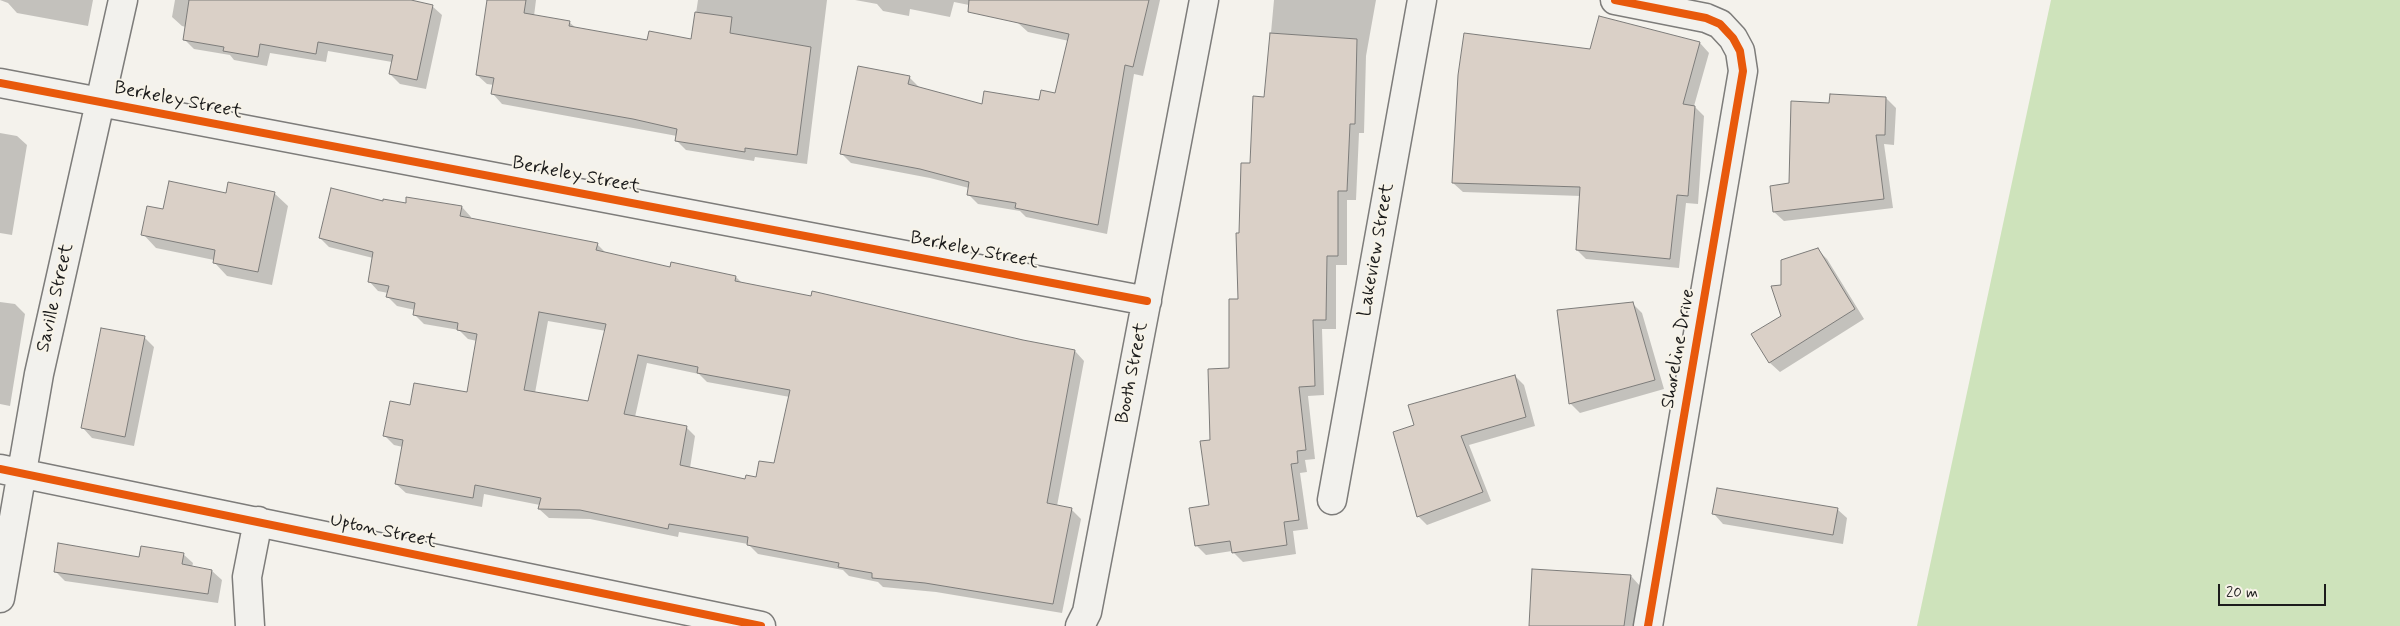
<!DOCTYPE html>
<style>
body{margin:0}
#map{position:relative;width:2400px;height:626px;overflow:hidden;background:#f4f2ec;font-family:Mynerve,sans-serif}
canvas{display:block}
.scale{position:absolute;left:2218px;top:584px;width:108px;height:22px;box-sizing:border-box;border:2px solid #1c1c1c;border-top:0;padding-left:6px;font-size:15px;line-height:18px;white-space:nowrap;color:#1c1c1c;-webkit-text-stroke:4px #f7f3e8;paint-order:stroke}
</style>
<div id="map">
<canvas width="2400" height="626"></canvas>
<div class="scale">20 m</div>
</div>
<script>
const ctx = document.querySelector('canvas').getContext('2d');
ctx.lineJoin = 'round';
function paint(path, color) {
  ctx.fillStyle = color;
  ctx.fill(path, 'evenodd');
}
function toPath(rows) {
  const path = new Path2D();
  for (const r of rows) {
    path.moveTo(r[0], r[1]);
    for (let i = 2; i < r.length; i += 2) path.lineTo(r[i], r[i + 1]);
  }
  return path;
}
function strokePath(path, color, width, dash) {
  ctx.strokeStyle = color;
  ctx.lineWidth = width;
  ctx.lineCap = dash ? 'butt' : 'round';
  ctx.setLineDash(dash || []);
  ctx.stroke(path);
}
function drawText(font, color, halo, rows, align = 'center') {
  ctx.font = font + ' Mynerve,sans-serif';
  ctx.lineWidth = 4;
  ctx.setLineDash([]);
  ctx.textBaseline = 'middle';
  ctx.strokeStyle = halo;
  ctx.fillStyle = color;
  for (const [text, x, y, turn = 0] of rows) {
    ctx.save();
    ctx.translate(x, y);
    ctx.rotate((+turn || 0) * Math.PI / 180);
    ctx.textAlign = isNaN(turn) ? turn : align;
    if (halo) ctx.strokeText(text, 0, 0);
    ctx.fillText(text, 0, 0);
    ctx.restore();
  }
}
const green = toPath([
 [2051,0,2400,0,2400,626,1917,626]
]);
const shadow = toPath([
 [0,0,93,0,88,26,17,13,8,3],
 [175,0,405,0,432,6,442,15,426,89,400,84,390,74,392,62,328,51,326,62,270,53,267,66,234,60,230,55,194,49,184,39,186,27,182,26,172,17],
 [488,0,536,0,534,16,569,22,576,28,648,41,692,40,698,0,827,0,807,164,755,157,754,161,686,150,676,140,677,136,502,104,493,94,494,85,487,84,477,75],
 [855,0,976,0,974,6,954,2,950,17,910,9,909,16,883,11,877,4],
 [981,0,1160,0,1143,76,1134,74,1107,234,1026,217,1020,211,978,204,968,194,969,188,930,178,851,163,841,153,909,77,919,87,983,106,1040,101,1056,95,1069,41,1028,32,1018,23],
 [1274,0,1376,0,1366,56,1364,133,1359,133,1356,200,1347,200,1347,265,1336,265,1336,329,1322,329,1324,395,1308,396,1315,459,1305,460,1307,472,1300,473,1308,529,1293,531,1296,554,1243,562,1232,551,1206,555,1197,546,1210,506,1239,301,1240,235,1251,164,1265,98],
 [1700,43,1709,53,1694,106,1704,116,1698,204,1686,203,1679,268,1586,259,1577,250,1581,196,1463,192,1453,183,1591,50],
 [1886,98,1896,108,1894,145,1884,144,1893,208,1784,221,1774,212,1831,104],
 [0,133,17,136,27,145,12,235,0,233],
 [274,193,288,206,272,285,227,276,214,262,214,260,156,248,143,234,163,211,227,194],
 [384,203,462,207,471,217,470,220,597,244,606,253,671,269,736,277,743,284,1075,351,1084,361,1057,506,1071,509,1081,519,1062,613,936,592,883,587,878,582,849,576,843,570,758,554,748,544,679,532,678,537,590,519,549,518,539,509,540,505,484,494,482,507,406,493,396,484,403,447,394,445,385,436,411,406,468,394,477,341,468,339,459,330,424,324,414,314,415,310,397,306,388,297,388,293,378,291,369,281,373,258,329,247,320,238],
 [548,321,606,331,589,403,535,393],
 [647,363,699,374,707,382,790,397,775,465,757,479,746,480,690,468,695,436,686,427,635,417],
 [1817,249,1827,259,1864,319,1780,372,1770,363,1753,335,1783,316,1783,286],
 [0,302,15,304,25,314,10,406,0,404],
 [1632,303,1642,313,1664,389,1580,413,1570,403],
 [144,337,154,347,134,446,92,438,83,428],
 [1515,376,1524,385,1535,426,1469,445,1491,501,1427,525,1418,516,1416,426],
 [1837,509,1847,518,1843,544,1723,524,1714,514],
 [183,554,193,563,192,567,212,571,222,580,218,603,65,581,55,571],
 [1631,576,1640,586,1634,626,1530,626]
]);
const building = toPath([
 [189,0,411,0,433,5,417,80,389,74,393,55,318,42,316,54,260,44,258,57,223,51,224,47,183,40,189,0],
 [487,0,526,0,524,13,570,21,569,26,647,40,649,31,691,39,695,12,732,17,730,33,811,47,797,155,745,148,745,152,675,141,677,129,633,119,491,94,494,78,476,75,487,0],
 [969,0,1149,0,1133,67,1125,65,1098,225,1015,208,1016,203,967,195,969,182,920,169,840,154,858,66,910,76,908,84,982,104,984,91,1039,100,1041,90,1055,93,1069,34,968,12,969,0],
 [1599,16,1700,42,1683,104,1695,106,1688,196,1677,195,1670,259,1576,250,1580,187,1452,183,1458,75,1464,33,1590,49,1599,16],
 [1270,33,1357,39,1355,124,1350,124,1347,191,1338,191,1338,256,1327,256,1326,320,1313,320,1315,386,1299,387,1306,450,1297,451,1298,463,1291,464,1299,520,1284,522,1287,545,1232,553,1230,541,1195,546,1189,508,1209,505,1200,441,1210,440,1208,369,1229,368,1229,299,1238,299,1236,233,1239,233,1241,163,1250,163,1253,96,1264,97,1270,33],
 [1830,94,1886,97,1885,135,1876,135,1884,199,1773,212,1770,186,1789,183,1791,101,1829,103,1830,94],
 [169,181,226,193,228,182,275,192,258,272,213,263,215,250,141,235,147,206,163,209,169,181],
 [331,188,383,201,383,199,406,203,406,197,462,206,460,216,598,243,596,250,670,267,671,262,736,276,735,281,811,296,812,291,1023,340,1075,350,1047,503,1072,508,1053,604,925,583,872,578,872,573,838,567,839,563,747,545,748,537,669,524,668,529,580,510,538,509,541,498,475,485,473,498,395,484,403,440,383,436,390,401,410,405,414,383,467,392,477,334,457,330,458,323,413,315,415,303,386,297,389,286,368,282,373,252,319,238,331,188],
 [539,312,606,324,588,401,524,390,539,312],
 [638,355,698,367,697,373,790,390,774,463,759,461,756,477,746,475,745,479,680,465,687,426,624,414,638,355],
 [1818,248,1855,309,1769,363,1751,334,1781,316,1771,286,1781,285,1781,260,1818,248],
 [1633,302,1655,380,1569,404,1557,310,1633,302],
 [101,328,145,336,125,437,81,428,101,328],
 [1515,375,1526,417,1461,436,1483,492,1417,517,1393,432,1414,425,1408,405,1515,375],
 [1717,488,1838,508,1833,535,1712,514,1717,488],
 [58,543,139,557,141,546,184,553,182,564,212,570,208,594,54,572,58,543],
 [1532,569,1631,575,1624,626,1529,626,1532,569]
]);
const minor = toPath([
 [1615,0,1706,18,1720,24,1733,38,1740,51,1743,71,1648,626],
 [0,83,1147,301],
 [0,469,761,626],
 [1332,500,1422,0],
 [0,598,39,374,123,0],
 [250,626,247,577,258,521],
 [1080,626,1087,612,1204,0]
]);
const cycleway = toPath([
 [1615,0,1706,18,1720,24,1733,38,1740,51,1743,71,1648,626],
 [0,83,1147,301],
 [0,469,761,626]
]);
const streetNames = [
 ["Berkeley Street",178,101,11],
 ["Berkeley Street",576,176,11],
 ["Lakeview Street",1377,250,-80],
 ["Berkeley Street",974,251,11],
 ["Saville Street",56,298,-77],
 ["Shoreline Drive",1679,349,-80],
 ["Booth Street",1133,373,-79],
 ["Upton Street",383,532,12]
];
paint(green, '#cee3bb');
paint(shadow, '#0003');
paint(building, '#dad0c7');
strokePath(building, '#7d7c7a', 1);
strokePath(minor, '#7d7c7a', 31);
strokePath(minor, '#f2f1ed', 28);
strokePath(cycleway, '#e8590c', 8);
drawText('19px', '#1c1c1c', '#f7f3e8', streetNames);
</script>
